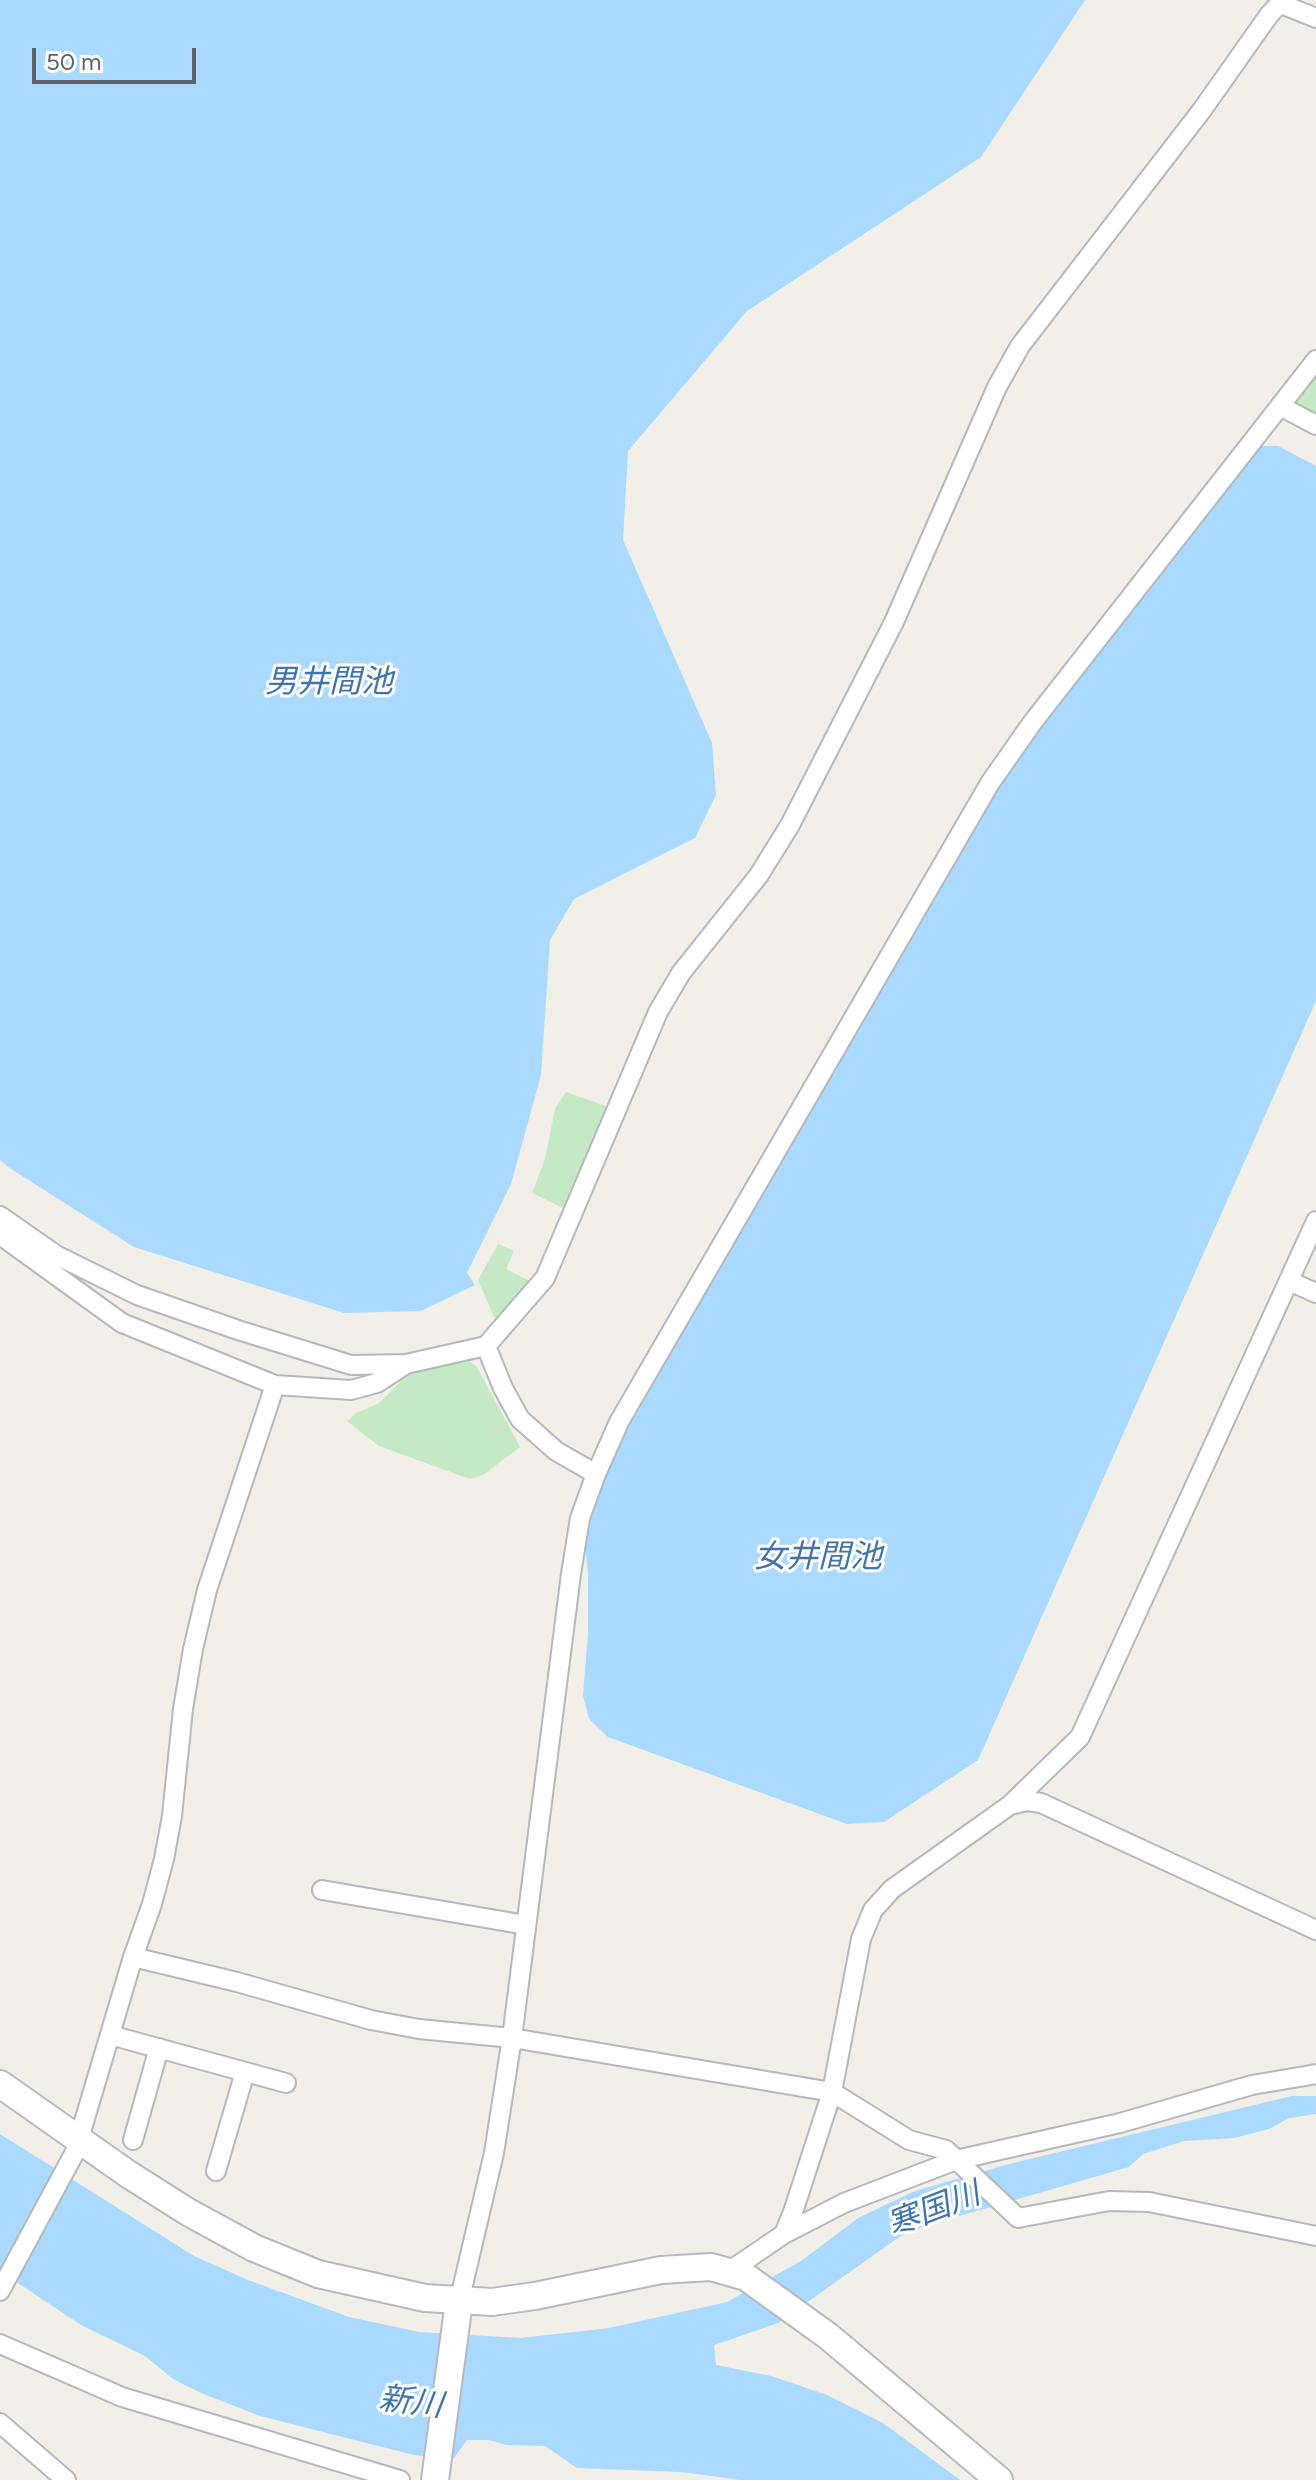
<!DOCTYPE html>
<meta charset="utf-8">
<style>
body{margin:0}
#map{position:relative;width:1316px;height:2480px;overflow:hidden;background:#f1efe8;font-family:Figtree,sans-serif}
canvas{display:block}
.scale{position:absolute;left:32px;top:48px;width:164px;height:36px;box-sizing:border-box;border:4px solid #5f6368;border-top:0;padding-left:10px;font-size:24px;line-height:28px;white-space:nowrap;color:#5f6368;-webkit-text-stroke:6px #fff;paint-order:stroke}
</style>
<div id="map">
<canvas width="1316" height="2480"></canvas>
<div class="scale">50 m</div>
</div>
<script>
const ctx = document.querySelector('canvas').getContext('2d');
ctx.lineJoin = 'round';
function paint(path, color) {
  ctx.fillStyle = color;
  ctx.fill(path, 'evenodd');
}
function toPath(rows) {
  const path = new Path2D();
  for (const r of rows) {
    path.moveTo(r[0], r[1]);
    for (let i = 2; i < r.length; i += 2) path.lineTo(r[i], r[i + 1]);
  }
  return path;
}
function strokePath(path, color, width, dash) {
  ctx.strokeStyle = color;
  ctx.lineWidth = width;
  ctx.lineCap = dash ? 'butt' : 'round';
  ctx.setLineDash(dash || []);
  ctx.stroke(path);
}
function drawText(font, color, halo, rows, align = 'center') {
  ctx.font = font + ' Figtree,"Noto Sans JP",sans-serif';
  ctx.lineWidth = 6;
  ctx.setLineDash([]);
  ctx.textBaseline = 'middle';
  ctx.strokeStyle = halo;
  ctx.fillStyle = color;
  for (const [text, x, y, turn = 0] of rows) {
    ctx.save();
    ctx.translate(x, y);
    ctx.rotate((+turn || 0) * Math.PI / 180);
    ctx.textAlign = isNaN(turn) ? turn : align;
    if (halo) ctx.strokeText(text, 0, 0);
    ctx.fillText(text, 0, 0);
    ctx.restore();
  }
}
const green = toPath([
 [1316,365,1316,420,1284,405],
 [566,1092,611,1108,567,1210,532,1193,545,1159,555,1109],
 [498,1244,514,1251,506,1269,533,1283,507,1314,496,1321,478,1280],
 [466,1359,477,1367,520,1447,483,1475,470,1479,379,1446,347,1421,356,1413,378,1404,411,1371]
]);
const water = toPath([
 [0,0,1085,0,981,157,747,311,628,451,623,540,712,743,716,795,695,838,574,899,550,940,541,1075,511,1184,467,1273,475,1285,421,1311,344,1313,134,1247,8,1167,0,1160],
 [1262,446,1278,446,1316,466,1316,1001,978,1760,884,1822,847,1824,608,1737,589,1719,583,1695,588,1634,588,1573,584,1536,606,1467,992,792,1039,725,1125,615],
 [1292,2096,1316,2096,1316,2114,1289,2118,1269,2129,1234,2138,1184,2141,1143,2154,1129,2167,928,2225,902,2235,778,2323,714,2345,716,2365,771,2376,827,2395,883,2423,960,2480,741,2480,681,2472,577,2468,545,2446,506,2445,489,2440,467,2440,453,2459,414,2455,260,2416,201,2393,173,2379,145,2356,81,2325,0,2271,0,2134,194,2256,248,2280,349,2317,419,2332,521,2338,609,2328,727,2302,801,2261,858,2218,915,2191,1009,2164]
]);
const street = toPath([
 [1281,4,1316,18],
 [1280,406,1316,425],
 [0,1216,56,1255,137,1295,238,1330,351,1365,406,1364,486,1346,545,1278,658,1012,681,973,759,875,790,825,894,622,997,387,1020,346,1202,110,1269,15,1283,0],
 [0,1235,122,1323,275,1385,351,1390,377,1383,406,1364],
 [1289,1281,1316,1293],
 [486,1346,503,1388,520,1419,556,1451,596,1474],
 [1010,1805,1080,1737,1316,1221],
 [322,1890,526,1925],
 [133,1957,237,1982,371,2020,419,2029,512,2038,832,2092,909,2140,946,2150,1018,2218,1109,2201,1149,2202,1316,2236],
 [110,2035,286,2083],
 [133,2140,159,2048],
 [216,2171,245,2072],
 [784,2234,844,2203,956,2160,1120,2123,1252,2085,1316,2074],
 [728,2272,784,2234,793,2212,832,2092,861,1939,873,1910,892,1889,1010,1805,1027,1801,1041,1803,1316,1930],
 [0,2291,75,2152,133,1957,152,1904,164,1859,172,1816,183,1709,193,1649,207,1590,275,1385],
 [459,2302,494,2153,512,2038,571,1574,580,1518,596,1474,619,1422,990,783,1032,723,1316,360],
 [0,2344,122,2397,400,2480],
 [0,2423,66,2480]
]);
const secondary = toPath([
 [0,2084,128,2174,188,2212,254,2248,318,2274,425,2298,492,2302,535,2296,661,2270,711,2267,746,2277,828,2336,999,2480],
 [435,2480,459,2302]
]);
const waterNames = [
 ["男井間池",329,683],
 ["女井間池",818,1558],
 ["寒国川",934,2210,-21],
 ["新川",411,2403,7]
];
paint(green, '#c5e8c5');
paint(water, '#aadaff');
strokePath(street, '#b5b8bc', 22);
strokePath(secondary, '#b6babf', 30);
strokePath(street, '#fff', 18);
strokePath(secondary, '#fff', 26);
drawText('italic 32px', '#4174aa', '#fff', waterNames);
</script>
